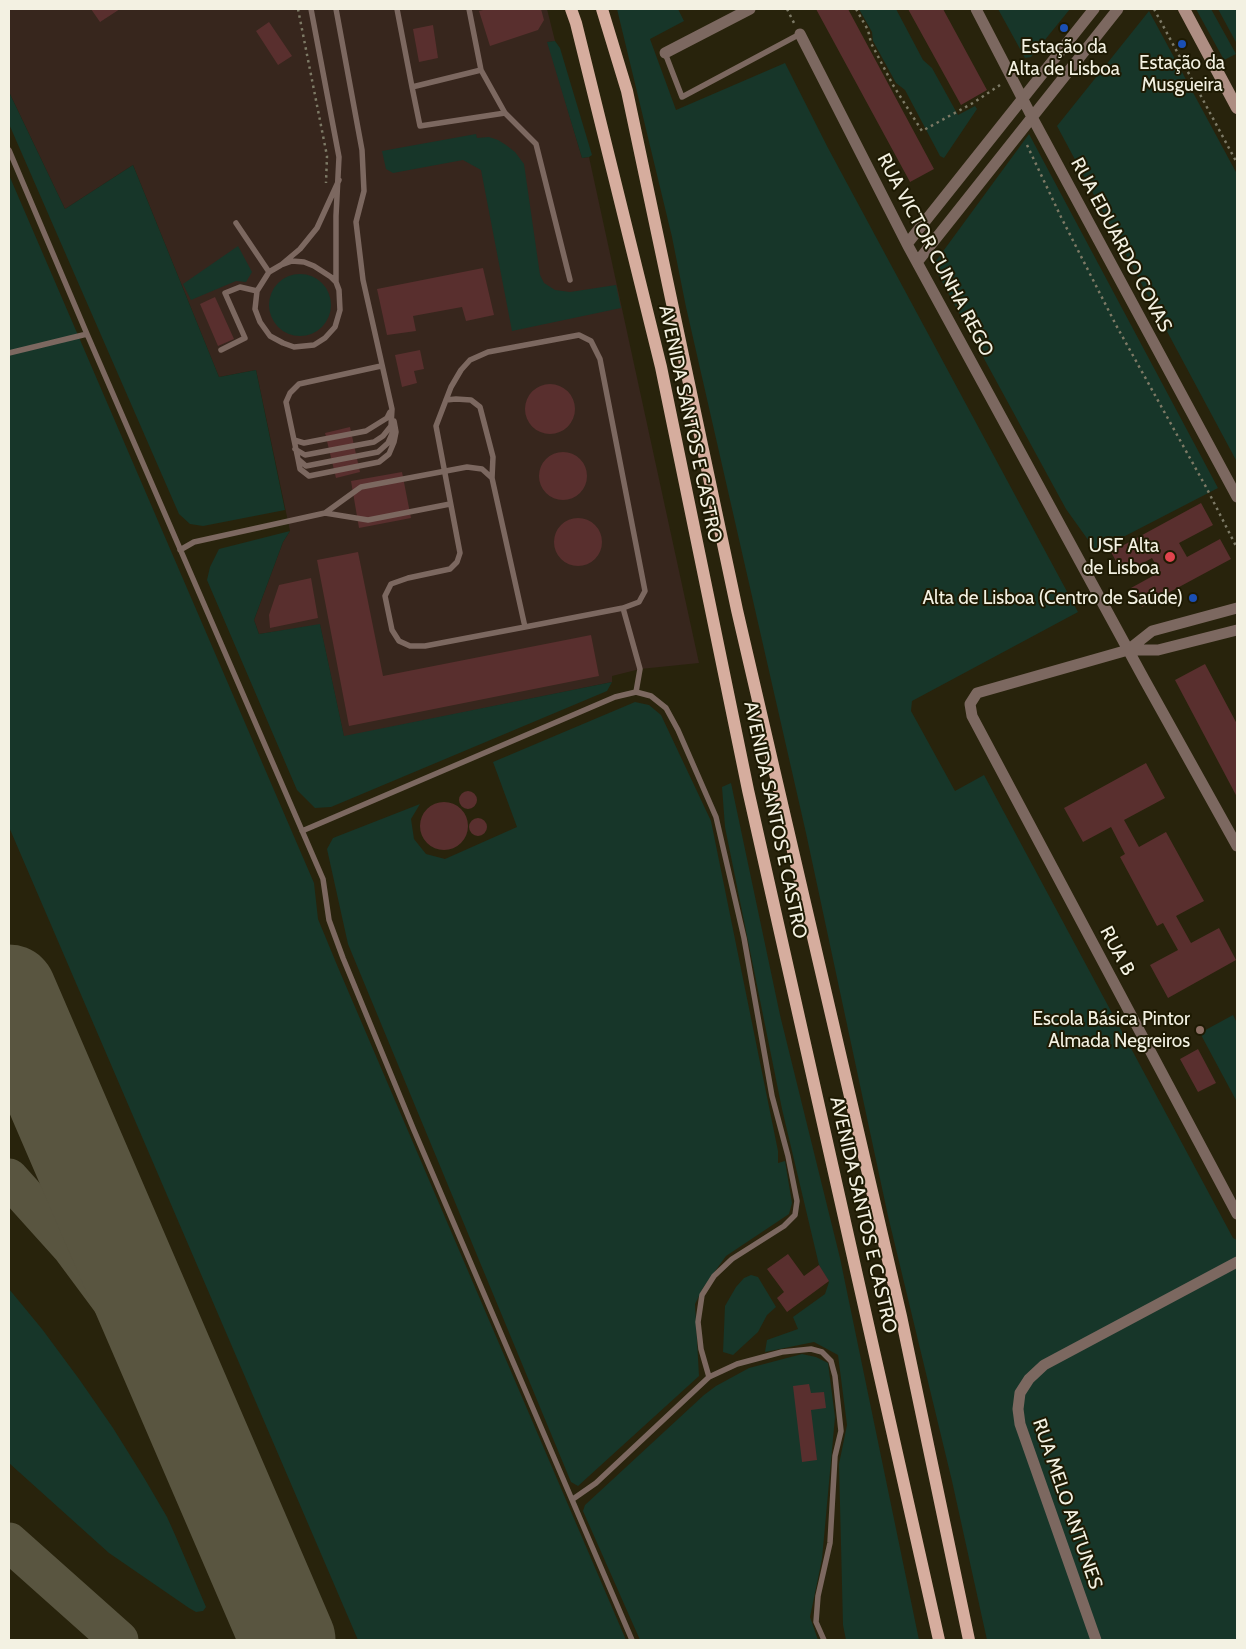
<!DOCTYPE html>
<meta charset="utf-8">
<style>
body{margin:0}
#map{position:relative;width:1246px;height:1649px;overflow:hidden;background:#28230c;font-family:Cabin,sans-serif}
canvas{display:block}
.frame{position:absolute;inset:0;border:10px solid #f3f1e2;pointer-events:none}
</style>
<div id="map">
<canvas width="1246" height="1649"></canvas>
<div class="frame"></div>
</div>
<script>
const ctx = document.querySelector('canvas').getContext('2d');
ctx.lineJoin = 'round';
function paint(path, color) {
  ctx.fillStyle = color;
  ctx.fill(path, 'evenodd');
}
function toPath(rows) {
  const path = new Path2D();
  for (const r of rows) {
    if (r.length === 3) {
      path.moveTo(r[0] + r[2], r[1]);
      path.arc(r[0], r[1], r[2], 0, 2 * Math.PI);
      continue;
    }
    path.moveTo(r[0], r[1]);
    for (let i = 2; i < r.length; i += 2) path.lineTo(r[i], r[i + 1]);
  }
  return path;
}
function strokePath(path, color, width, dash) {
  ctx.strokeStyle = color;
  ctx.lineWidth = width;
  ctx.lineCap = dash ? 'butt' : 'round';
  ctx.setLineDash(dash || []);
  ctx.stroke(path);
}
function drawText(font, color, halo, rows, align = 'center') {
  ctx.font = font + ' Cabin,sans-serif';
  ctx.lineWidth = 4;
  ctx.setLineDash([]);
  ctx.textBaseline = 'middle';
  ctx.strokeStyle = halo;
  ctx.fillStyle = color;
  for (const [text, x, y, turn = 0] of rows) {
    ctx.save();
    ctx.translate(x, y);
    ctx.rotate((+turn || 0) * Math.PI / 180);
    ctx.textAlign = isNaN(turn) ? turn : align;
    if (halo) ctx.strokeText(text, 0, 0);
    ctx.fillText(text, 0, 0);
    ctx.restore();
  }
}
const industrial = toPath([
 [9,9,547,9,555,41,548,42,582,158,589,157,699,663,640,669,612,676,612,682,344,737,320,625,259,634,254,620,283,542,290,531,256,370,219,377,133,165,65,209,9,92]
]);
const green = toPath([
 [617,9,678,9,684,21,650,39,676,110,785,63,828,148,1078,612,912,701,911,711,955,791,984,775,1233,1238,1237,1240,1237,1640,987,1640,952,1481,888,1216,806,833,686,307,672,237],
 [859,9,896,9,923,60,932,68,958,115,975,106,977,109,944,158,940,156,905,90,896,83,873,41,872,32],
 [998,9,1070,9,1031,57,1025,58],
 [1196,9,1211,9,1236,54,1224,60],
 [1218,9,1237,9,1237,44],
 [1149,11,1237,174,1237,462,1057,126],
 [555,41,560,48,592,155,589,157,582,158,547,42],
 [9,92,65,209,133,165,219,377,256,370,285,510,203,526,190,524,179,514,9,124],
 [476,134,477,138,489,137,498,140,506,145,515,152,524,164,540,275,544,283,555,290,570,292,616,285,621,308,512,331,481,170,463,160,393,173,386,169,382,151],
 [1029,134,1218,488,1096,551,1066,509,933,265],
 [9,175,314,883,318,919,337,965,626,1640,358,1640,9,827],
 [238,246,252,272,246,282,236,281,191,300,183,284],
 [300,305,31],
 [290,531,283,542,254,620,259,634,320,624,344,736,612,682,607,691,331,807,315,808,297,790,207,580,210,567,219,549],
 [635,702,649,705,661,715,711,821,778,1151,778,1163,785,1161,792,1203,789,1214,726,1256,703,1288,695,1304,699,1376,578,1486,571,1482,348,944,327,849,333,838,420,804,411,819,414,839,426,854,445,859,517,827,493,762],
 [731,783,780,1015,840,1258,919,1640,846,1640,843,1625,839,1464,847,1425,838,1355,814,1342,765,1352,767,1340,798,1329,793,1317,825,1294,829,1282,819,1265,782,1109,725,827,722,787],
 [1233,1015,1237,1023,1237,1102,1200,1033],
 [751,1275,758,1277,776,1307,767,1315,758,1332,733,1355,723,1352,725,1306,736,1287,744,1278],
 [9,1289,42,1329,79,1379,113,1428,143,1476,167,1517,176,1537,206,1607,203,1611,196,1612,189,1608,109,1553,9,1463],
 [802,1354,816,1357,828,1363,835,1417,822,1559,810,1617,818,1640,640,1640,583,1511,585,1505,704,1395,716,1386,749,1368]
]);
const taxiway = toPath([
 [9,1178,71,1247,120,1313,162,1379,205,1458,238,1524],
 [9,1542,119,1640]
]);
const runway = toPath([
 [9,992,288,1640]
]);
const building = toPath([
 [91,9,120,9,100,22],
 [487,9,541,9,544,20,538,30,490,46,479,11],
 [816,9,848,9,934,169,910,182],
 [908,9,943,9,987,90,961,105],
 [269,22,292,56,278,65,256,31],
 [433,25,438,58,419,62,413,29],
 [483,268,494,315,466,321,462,307,413,316,416,331,387,335,377,289],
 [215,297,234,339,218,346,200,304],
 [420,350,424,369,414,371,417,383,402,387,395,355],
 [550,409,25],
 [350,427,360,472,336,478,325,433],
 [563,476,24],
 [402,472,411,518,359,528,351,481],
 [1201,503,1213,525,1179,543,1187,557,1220,539,1231,559,1142,607,1131,588,1160,572,1152,558,1123,574,1111,552],
 [578,542,24],
 [358,552,383,676,591,635,599,676,349,726,317,560],
 [311,578,318,618,270,628,269,615,279,585],
 [1205,664,1237,724,1237,797,1175,680],
 [1146,763,1165,798,1124,820,1139,847,1166,832,1204,901,1176,916,1191,943,1219,928,1236,960,1168,998,1150,965,1178,950,1163,923,1157,926,1120,857,1125,854,1111,827,1083,842,1064,808],
 [468,800,9],
 [444,826,24],
 [478,827,9],
 [1198,1049,1216,1083,1198,1092,1180,1059],
 [788,1254,804,1276,819,1265,829,1281,787,1312,777,1298,784,1292,767,1269],
 [809,1384,811,1393,824,1392,826,1408,811,1410,817,1460,802,1462,793,1386]
]);
const path = toPath([
 [298,9,327,156,326,183],
 [787,9,794,23],
 [856,9,868,30,871,43,893,85,922,131,973,103,1000,85],
 [1154,9,1237,163],
 [1021,71,1029,66,1031,68],
 [1198,90,1210,84],
 [1027,145,1061,217,1116,325,1206,487,1237,548]
]);
const service = toPath([
 [311,9,339,157,336,216,336,282],
 [397,9,412,87,481,70,469,9],
 [665,53,682,97,800,34],
 [481,70,505,113,536,144,570,280],
 [412,87,420,126,505,113],
 [9,150,87,334,9,353],
 [236,223,269,272],
 [281,265,292,261,304,262,314,266,331,277,336,282,339,290,340,310,335,327,325,338,314,345,294,347,283,343,270,336,260,322,255,309,257,291,269,272,281,265,300,249,317,228,339,180],
 [87,334,323,879,329,920,343,958,413,1128,632,1640],
 [221,350,245,338,225,293,240,287,257,291],
 [381,366,299,384,290,393,286,402,294,440,304,443,366,431,387,418,390,412],
 [446,400,456,399,471,400,480,407,493,457,492,478,525,627,425,646,410,646,399,641,392,630,385,596,391,584,408,578,450,569,457,562,460,553,436,426,451,387,461,370,470,360,488,352,579,335,591,341,600,359,645,591,639,602,623,608,525,627],
 [294,440,298,459,306,466,378,452,388,443,394,429],
 [295,449,305,455,374,442,383,436,391,426,392,409,363,280,356,222,364,191,362,150,336,9],
 [298,459,300,469,309,476,379,462,389,454,394,442,396,432,394,421],
 [450,504,368,520,325,513,361,487,467,467,482,469,492,478],
 [180,550,194,542,325,513],
 [623,608,640,669,636,692,651,696,666,708,678,730,716,817,744,938,772,1096,788,1156,797,1201,795,1215,784,1226,732,1259,714,1276,702,1295,698,1322,701,1349,709,1377],
 [302,831,615,697,636,692],
 [573,1499,596,1483,709,1377,737,1364,782,1352,811,1349,822,1352,831,1361,835,1376,841,1431,835,1456,830,1543,818,1596,816,1622,824,1640]
]);
const minor = toPath([
 [976,9,1032,117,1237,497],
 [800,34,907,244,1144,679,1237,846],
 [665,53,750,9],
 [907,244,1094,9],
 [918,261,1118,9],
 [1237,630,1158,650,1128,650,977,693,970,704,972,716,1237,1214],
 [1128,650,1152,631,1237,608],
 [1096,1640,1020,1424,1018,1409,1020,1393,1029,1379,1044,1365,1237,1262]
]);
const secondary = toPath([
 [1184,9,1237,108]
]);
const primary = toPath([
 [571,9,576,23,661,367,748,790,939,1640],
 [602,9,627,91,737,610,901,1316,969,1640]
]);
const markers = [
 [1064,28,5,"#1a4fb4"],
 [1182,44,5,"#1a4fb4"],
 [1170,557,6,"#e0444e"],
 [1193,598,5,"#1a4fb4"],
 [1200,1030,5,"#8d6e63"]
];
const poiNames = [
 ["Estação da",1064,47,"center"],
 ["Alta de Lisboa",1064,69,"center"],
 ["Estação da",1182,63,"center"],
 ["Musgueira",1182,85,"center"],
 ["USF Alta",1159,546],
 ["de Lisboa",1159,568],
 ["Alta de Lisboa (Centro de Saúde)",1183,598],
 ["Escola Básica Pintor",1190,1019],
 ["Almada Negreiros",1190,1041]
];
const streetNames = [
 ["RUA EDUARDO COVAS",1121,245,62],
 ["RUA VICTOR CUNHA REGO",935,255,62],
 ["AVENIDA SANTOS E CASTRO",690,424,78],
 ["AVENIDA SANTOS E CASTRO",775,820,78],
 ["RUA B",1117,951,62],
 ["AVENIDA SANTOS E CASTRO",863,1215,77],
 ["RUA MELO ANTUNES",1067,1504,71]
];
paint(industrial, '#37261d');
paint(green, '#173629');
strokePath(taxiway, '#595540', 39);
strokePath(runway, '#595540', 95);
paint(building, '#592f2e');
strokePath(path, '#7d7a66', 2.5, [2.5, 4]);
strokePath(service, '#7c6860', 5.5);
strokePath(minor, '#7c6860', 11);
strokePath(secondary, '#ae8e83', 12);
strokePath(primary, '#d6ad9e', 12);
for (const [x, y, r, color] of markers) {
  const dot = new Path2D();
  dot.arc(x, y, r, 0, 2 * Math.PI);
  ctx.fillStyle = color;
  ctx.fill(dot);
  strokePath(dot, '#1e1a03', 2);
}
drawText('19px', '#f3f1e2', '#1e1a03', poiNames, 'right');
drawText('19px', '#f3f1e2', '#1e1a03', streetNames);
</script>
